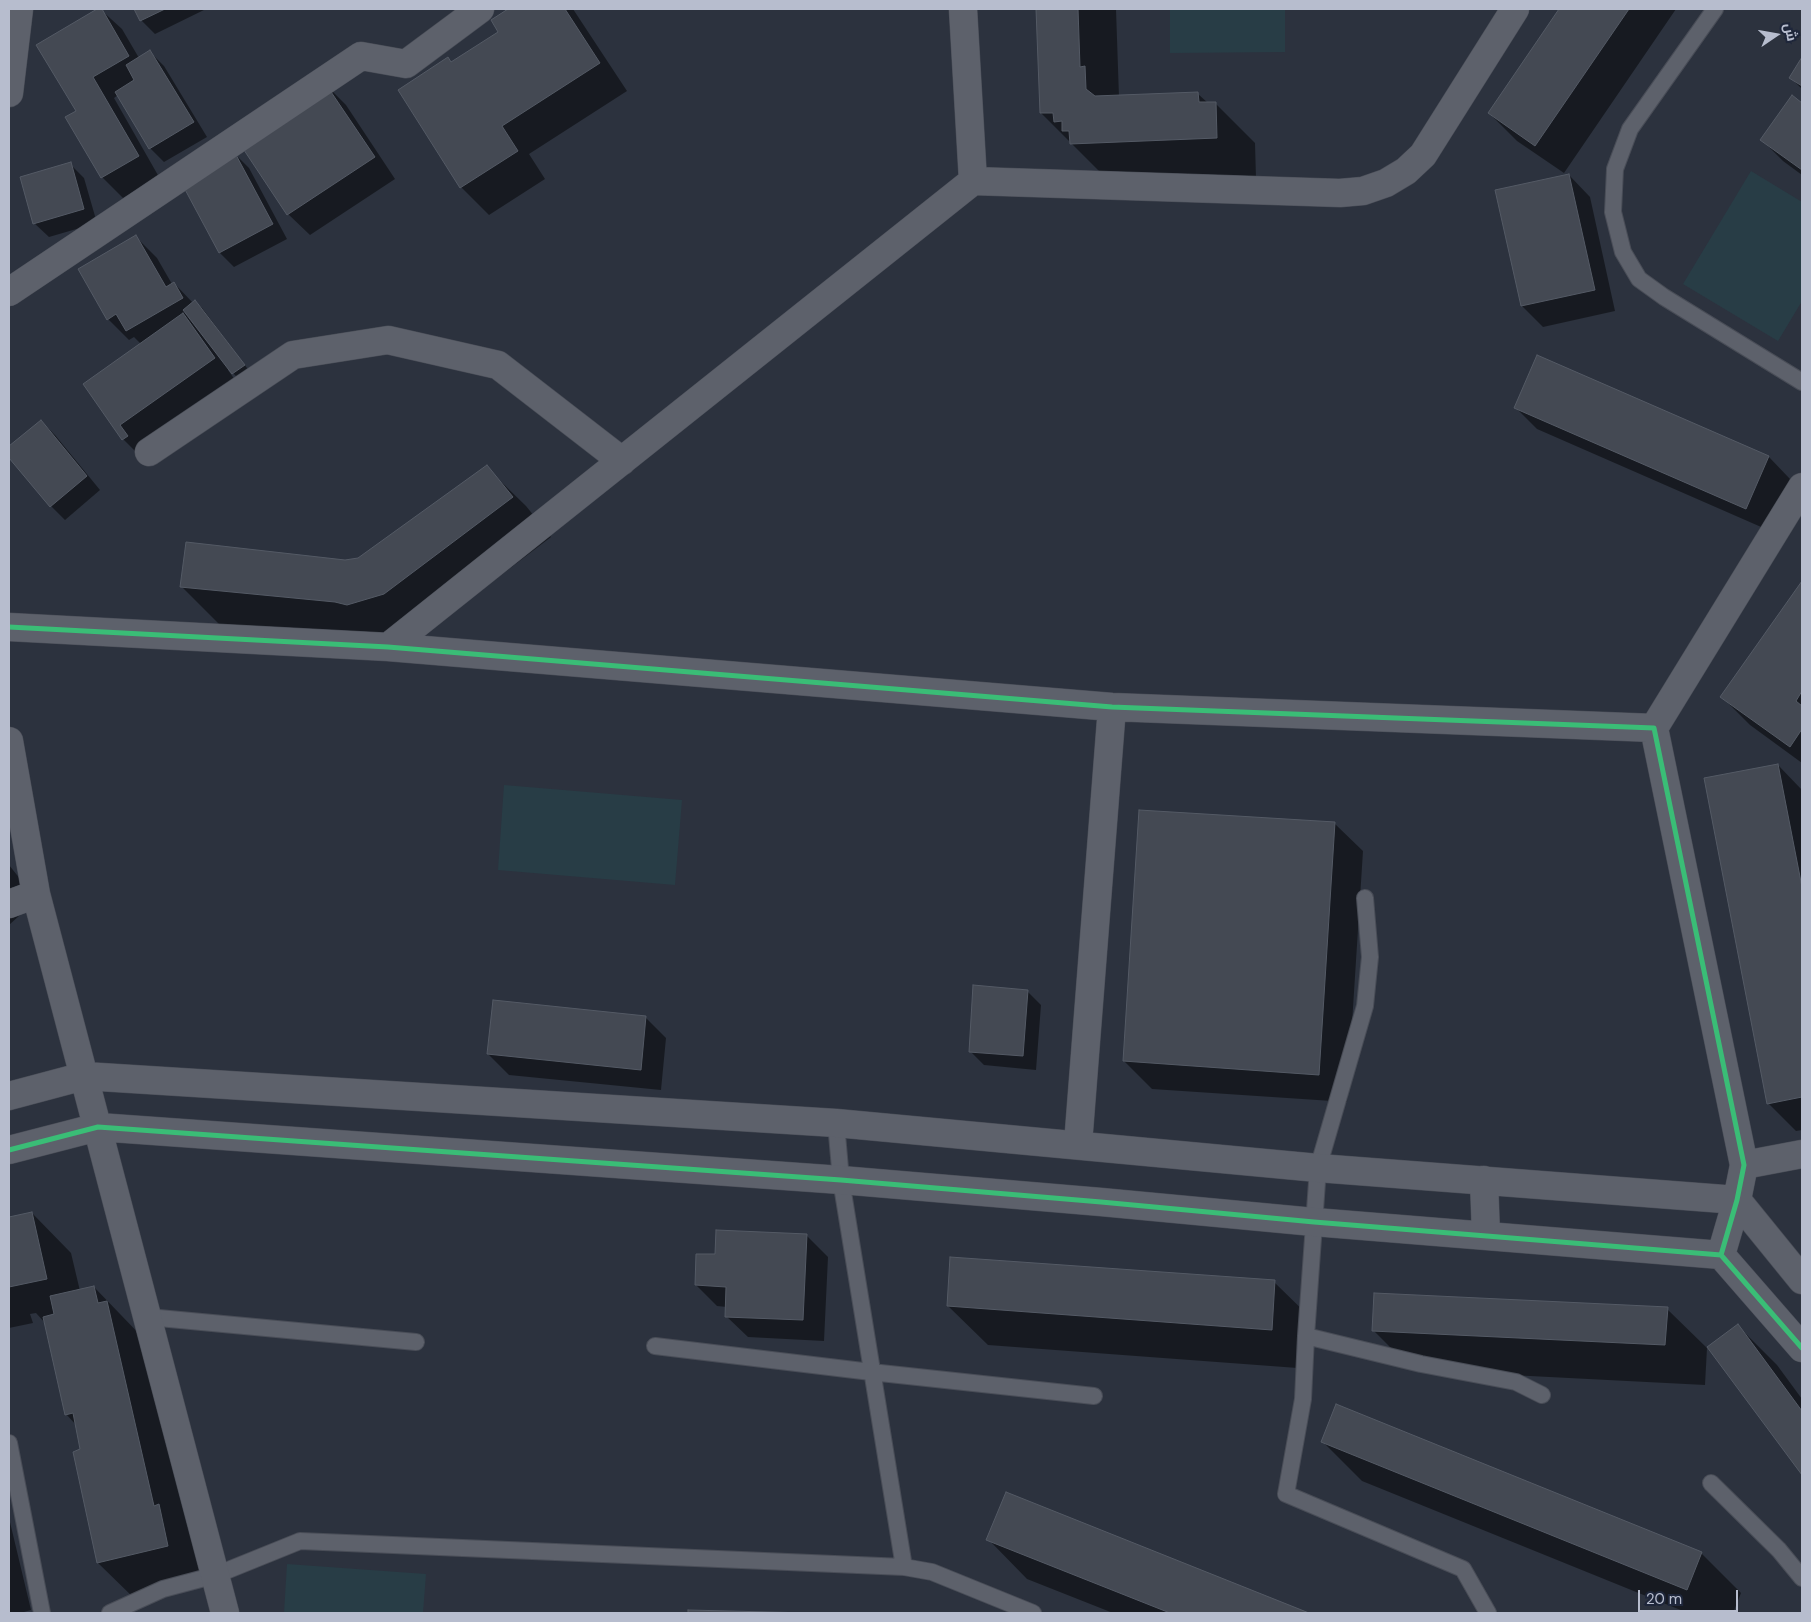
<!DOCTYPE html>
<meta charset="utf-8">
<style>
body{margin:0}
#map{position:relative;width:1811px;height:1622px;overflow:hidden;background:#2c323e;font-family:"DM Sans",Cairo,sans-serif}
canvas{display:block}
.frame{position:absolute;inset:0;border:10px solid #b7bdce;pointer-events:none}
.north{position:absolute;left:1751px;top:10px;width:50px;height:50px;-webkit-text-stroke:4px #1e263a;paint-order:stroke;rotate:78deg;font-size:14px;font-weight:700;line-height:20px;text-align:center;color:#b7bdce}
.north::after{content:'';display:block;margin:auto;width:18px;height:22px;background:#b7bdce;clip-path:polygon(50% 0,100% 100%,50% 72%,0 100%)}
.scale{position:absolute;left:1638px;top:1590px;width:100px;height:22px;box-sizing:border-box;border:2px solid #b7bdce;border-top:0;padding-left:6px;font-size:15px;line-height:18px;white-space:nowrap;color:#b7bdce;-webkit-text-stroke:4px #1e263a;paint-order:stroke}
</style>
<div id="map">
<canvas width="1811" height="1622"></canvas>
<div class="frame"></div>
<div class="north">ش</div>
<div class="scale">20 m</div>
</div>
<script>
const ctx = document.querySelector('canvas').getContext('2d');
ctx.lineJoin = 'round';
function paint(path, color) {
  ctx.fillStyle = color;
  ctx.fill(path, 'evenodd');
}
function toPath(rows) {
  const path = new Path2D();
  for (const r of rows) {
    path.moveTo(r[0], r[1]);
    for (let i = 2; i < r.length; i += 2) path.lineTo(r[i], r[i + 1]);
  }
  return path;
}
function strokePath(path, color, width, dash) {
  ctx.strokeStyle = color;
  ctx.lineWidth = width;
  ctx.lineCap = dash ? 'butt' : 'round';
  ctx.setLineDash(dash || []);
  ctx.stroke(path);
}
const green = toPath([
 [1170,9,1285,9,1285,52,1170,53],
 [1751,171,1802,202,1802,301,1778,341,1683,284],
 [504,785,682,800,675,885,498,870],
 [287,1564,426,1574,423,1613,284,1613]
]);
const shadow = toPath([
 [100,9,122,29,139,58,150,52,164,66,207,137,164,162,150,148,118,95,114,98,159,177,123,198,102,177,78,112,38,45],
 [135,9,206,9,155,34,141,20],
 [510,9,573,9,627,91,529,154,545,179,489,215,461,187,448,59,452,63,500,33,492,20],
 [1037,9,1116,9,1119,97,1198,94,1208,103,1215,103,1255,143,1256,178,1111,183,1041,113],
 [1561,9,1676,9,1564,173,1517,141,1489,113],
 [1802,59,1802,89,1791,78],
 [325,84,346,105,395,179,310,235,288,214,240,141],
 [1792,97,1802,104,1802,175,1783,161,1762,140],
 [235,154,249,168,287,239,234,267,220,253,182,183],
 [70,164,84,178,97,223,49,237,34,223],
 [1569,175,1590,197,1615,311,1543,327,1522,306],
 [136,237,157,258,172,284,174,283,193,303,195,302,202,308,250,372,240,380,229,369,228,370,235,380,144,460,123,439,85,384,141,344,134,337,129,340,108,319],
 [1538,357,1769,457,1790,479,1768,530,1537,429,1516,408],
 [41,421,55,435,100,490,65,520,51,506,9,456,9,448],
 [486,467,526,506,551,537,424,634,388,644,221,626,181,586,358,560],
 [1802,584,1802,763,1750,725,1722,697],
 [1778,765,1802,790,1802,1130,1796,1131,1768,1103],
 [1335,824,1363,851,1347,1102,1152,1089,1124,1061],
 [9,865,32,894,30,906,9,925],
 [1027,991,1041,1005,1036,1070,984,1065,970,1051],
 [645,1017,666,1038,661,1090,509,1075,488,1054],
 [32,1213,71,1253,80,1291,94,1287,147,1342,207,1585,138,1602,98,1563,82,1450,76,1425,66,1414,46,1324,36,1313,30,1314,33,1323,9,1328,9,1218],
 [807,1236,828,1257,824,1341,748,1337,726,1316,727,1307,717,1306,696,1285,716,1256],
 [1274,1282,1314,1321,1311,1369,988,1345,948,1306],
 [1667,1309,1707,1348,1705,1385,1413,1370,1373,1330],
 [1738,1326,1777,1365,1802,1399,1802,1473,1709,1347],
 [1322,1441,1701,1553,1741,1593,1733,1613,1688,1613,1362,1481],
 [1006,1493,1306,1613,1113,1613,1027,1579,988,1539],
 [9,1518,31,1610,24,1612,24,1613,9,1613],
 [689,1611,764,1613,689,1613]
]);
const building = toPath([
 [97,9,102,9,129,56,93,77,139,156,101,178,65,117,76,111,36,45,97,9],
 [134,9,165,9,140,21,134,9],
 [508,9,565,9,600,63,502,126,518,151,460,188,398,90,448,57,451,62,498,32,491,20,508,9],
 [1036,9,1078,9,1080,67,1085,66,1086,89,1095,96,1198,92,1199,102,1216,102,1217,138,1070,144,1069,131,1062,131,1062,121,1054,122,1053,113,1040,113,1036,9],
 [1559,9,1629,9,1535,146,1488,113,1559,9],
 [150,50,194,122,149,149,115,92,134,80,126,65,150,50],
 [1802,57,1802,86,1789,78,1802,57],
 [325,83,375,157,287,215,238,141,325,83],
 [1792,95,1802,103,1802,170,1760,140,1792,95],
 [235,153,273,224,219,253,181,182,235,153],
 [71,162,84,209,33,224,20,177,71,162],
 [1569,174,1595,290,1521,306,1495,190,1569,174],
 [136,235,166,287,174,282,183,298,126,331,116,314,107,320,78,269,136,235],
 [195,300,245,365,232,374,183,310,195,300],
 [183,313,215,358,120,425,128,436,122,440,83,384,183,313],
 [1537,355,1769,456,1746,509,1514,408,1537,355],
 [41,420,87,476,50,507,9,458,9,446,41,420],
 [487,465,513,497,384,594,347,605,335,602,180,587,186,542,345,560,358,558,487,465],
 [1802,581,1802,691,1796,701,1802,706,1802,729,1790,747,1720,697,1802,581],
 [1778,764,1802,887,1802,1097,1767,1104,1704,778,1778,764],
 [1139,810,1335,822,1319,1075,1123,1061,1139,810],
 [973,985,1028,990,1023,1056,969,1052,973,985],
 [493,1000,646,1016,641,1070,487,1054,493,1000],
 [32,1212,47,1279,9,1287,9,1217,32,1212],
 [716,1230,807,1234,803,1320,725,1317,726,1287,695,1285,696,1254,715,1254,716,1230],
 [950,1257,1275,1280,1272,1330,947,1306,950,1257],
 [94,1286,98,1303,107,1301,154,1506,159,1504,168,1546,97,1563,73,1452,80,1449,73,1413,65,1415,43,1317,54,1314,50,1296,94,1286],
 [1374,1293,1668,1307,1665,1345,1372,1331,1374,1293],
 [1738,1324,1802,1411,1802,1475,1707,1347,1738,1324],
 [1336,1404,1702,1552,1687,1590,1321,1442,1336,1404],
 [1006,1492,1309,1613,1170,1613,986,1540,1006,1492],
 [688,1610,810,1613,688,1613,688,1610]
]);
const service = toPath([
 [1715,9,1630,129,1615,169,1613,212,1623,252,1639,279,1664,297,1802,382],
 [1365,898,1370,957,1365,1006,1318,1168,1306,1336,1303,1399,1286,1494,1463,1569,1488,1613],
 [836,1123,841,1180,904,1567],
 [148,1317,416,1342],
 [1306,1336,1421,1364,1516,1382,1542,1395],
 [655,1346,871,1372,1094,1396],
 [9,1443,42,1613],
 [1711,1483,1779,1550,1802,1578],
 [110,1613,163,1589,216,1575,300,1541,904,1567,932,1572,1033,1613]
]);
const minor = toPath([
 [9,93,19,9],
 [973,181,1340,193,1363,191,1386,183,1406,171,1423,155,1515,9],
 [9,292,361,56,406,64,480,9],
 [149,452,293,355,388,340,498,365,622,461],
 [9,627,388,647,1112,707,1654,728,1744,1165,1737,1200,1721,1255],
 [388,647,973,181,963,9],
 [1654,728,1802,487],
 [9,741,36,894,225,1613],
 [9,904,36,894],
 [9,1096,84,1076,836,1123,1318,1168,1737,1200,1802,1280],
 [1078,1144,1112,707],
 [9,1150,98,1127,841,1180,1101,1202,1314,1222,1721,1255,1802,1348],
 [1744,1165,1802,1154],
 [1484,1180,1486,1236]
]);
const cycleway = toPath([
 [9,627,388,647,1112,707,1654,728,1744,1165,1737,1200,1721,1255],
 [9,1150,98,1127,841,1180,1101,1202,1314,1222,1721,1255,1802,1348]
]);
paint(green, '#283d46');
paint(shadow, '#0007');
paint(building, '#444953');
strokePath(building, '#545a65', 1);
strokePath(service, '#494d57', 18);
strokePath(minor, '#494d57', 29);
strokePath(service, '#5d616b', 16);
strokePath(minor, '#5d616b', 28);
strokePath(cycleway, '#3abd76', 5);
</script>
